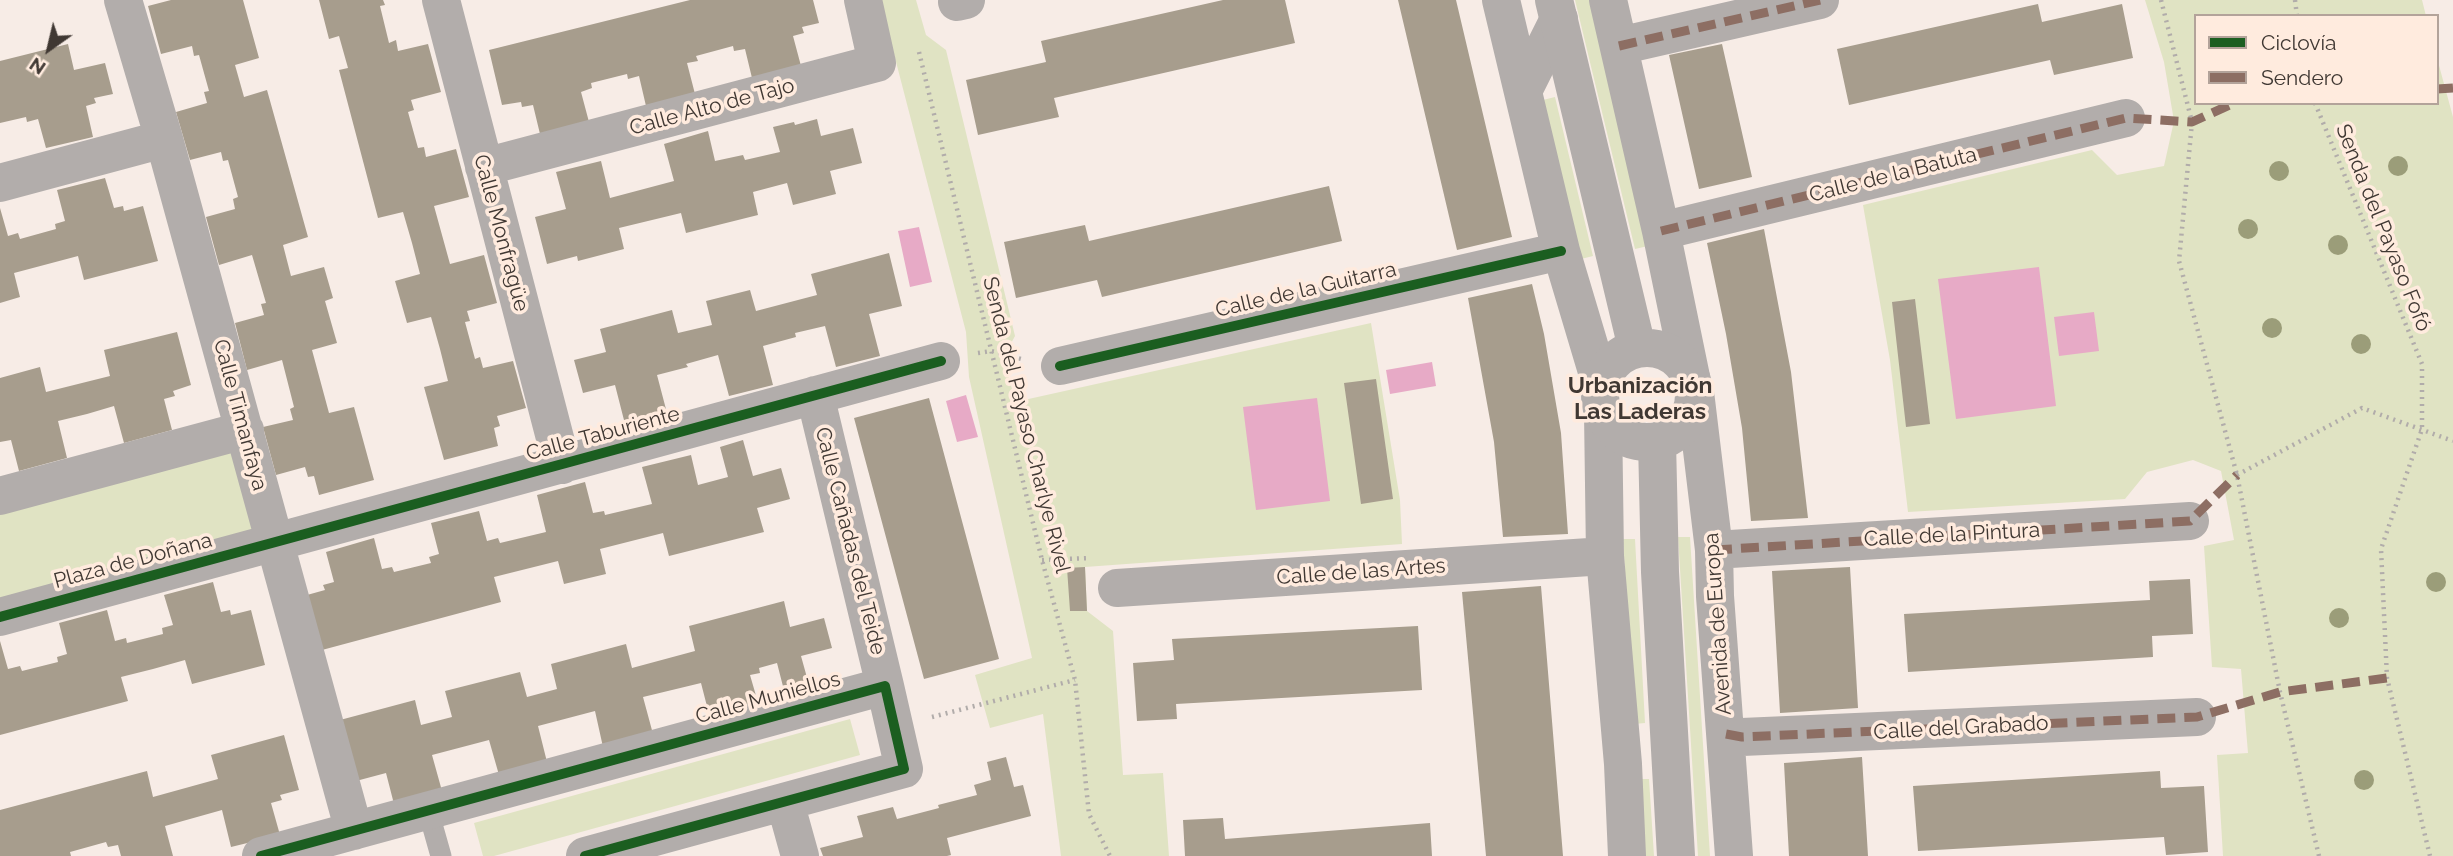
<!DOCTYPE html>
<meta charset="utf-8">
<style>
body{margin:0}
#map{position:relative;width:2453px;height:856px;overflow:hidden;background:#f7ece6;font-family:Raleway,sans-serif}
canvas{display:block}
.legend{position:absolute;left:2194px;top:14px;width:245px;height:91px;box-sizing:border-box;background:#ffebde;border:2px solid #b3a39a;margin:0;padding:9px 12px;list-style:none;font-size:21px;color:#403833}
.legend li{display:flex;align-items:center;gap:14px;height:35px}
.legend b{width:35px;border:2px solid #b3a39a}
.north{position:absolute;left:14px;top:14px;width:70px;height:70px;-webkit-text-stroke:5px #ffebde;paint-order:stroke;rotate:214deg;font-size:19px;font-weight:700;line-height:28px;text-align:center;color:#403833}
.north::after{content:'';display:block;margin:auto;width:24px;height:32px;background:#403833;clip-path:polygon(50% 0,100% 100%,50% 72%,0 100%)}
</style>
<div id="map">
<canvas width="2453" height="856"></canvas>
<ul class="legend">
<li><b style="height:9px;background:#1b5e20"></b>Ciclovía</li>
<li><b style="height:9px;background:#8d6e63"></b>Sendero</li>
</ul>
<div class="north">N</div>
</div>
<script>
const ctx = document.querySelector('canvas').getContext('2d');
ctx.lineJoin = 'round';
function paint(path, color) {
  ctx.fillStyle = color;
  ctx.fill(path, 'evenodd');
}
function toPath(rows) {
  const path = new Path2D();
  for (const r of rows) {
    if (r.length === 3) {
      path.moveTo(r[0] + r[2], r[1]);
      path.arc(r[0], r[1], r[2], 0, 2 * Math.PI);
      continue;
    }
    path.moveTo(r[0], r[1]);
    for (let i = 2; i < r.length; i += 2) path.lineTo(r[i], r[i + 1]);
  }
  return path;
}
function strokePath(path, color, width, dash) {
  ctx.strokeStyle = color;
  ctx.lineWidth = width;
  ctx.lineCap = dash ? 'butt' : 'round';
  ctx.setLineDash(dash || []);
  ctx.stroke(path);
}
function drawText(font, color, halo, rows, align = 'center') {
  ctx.font = font + ' Raleway,sans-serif';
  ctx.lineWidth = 7;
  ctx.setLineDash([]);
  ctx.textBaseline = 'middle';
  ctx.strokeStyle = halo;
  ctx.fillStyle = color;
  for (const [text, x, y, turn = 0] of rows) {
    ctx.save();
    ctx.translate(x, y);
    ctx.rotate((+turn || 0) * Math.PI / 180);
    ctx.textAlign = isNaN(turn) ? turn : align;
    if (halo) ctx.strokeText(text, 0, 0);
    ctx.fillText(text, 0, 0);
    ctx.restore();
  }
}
const green = toPath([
 [880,0,916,0,926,35,946,50,1015,336,1004,356,1015,402,1371,323,1400,500,1402,544,1085,567,1087,611,1113,631,1123,775,1163,773,1169,856,1061,856,1043,714,990,728,975,675,1032,658,969,377,966,332],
 [1575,0,1589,0,1648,246,1635,249],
 [2145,0,2422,0,2426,16,2196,16,2196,103,2437,103,2437,58,2453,117,2453,856,2223,856,2217,755,2248,753,2241,669,2212,667,2204,546,2234,540,2221,471,2193,460,2147,472,2125,499,1908,512,1890,360,1863,205,2092,150,2117,175,2164,166,2174,121,2164,62],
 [1555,97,1593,256,1581,259,1543,100],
 [231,450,253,531,0,600,0,513],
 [1678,537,1690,537,1710,856,1698,856],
 [1623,539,1635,539,1645,723,1634,724],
 [850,719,860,755,494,856,483,856,474,823],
 [1636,779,1649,779,1654,856,1641,856]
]);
const water = toPath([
 [919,227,932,282,910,287,898,231],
 [2039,267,2056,406,1956,419,1938,279],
 [2094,312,2099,351,2059,356,2054,317],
 [1432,362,1436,386,1390,394,1386,370],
 [966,395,978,437,957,442,946,401],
 [1317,398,1330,501,1256,510,1243,407]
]);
const building = toPath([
 [171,0,243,0,259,58,235,65,244,97,267,90,308,237,283,245,291,276,324,267,333,298,325,301,337,343,312,350,329,413,354,407,374,480,319,495,314,476,308,477,305,467,276,475,263,427,293,420,290,409,294,407,282,360,247,370,235,323,264,315,261,304,266,303,252,255,219,265,206,217,235,209,233,199,238,197,228,160,223,161,221,152,190,160,176,112,207,103,204,92,209,91,199,55,194,56,192,46,161,54,148,6],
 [319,0,383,0,385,5,380,6,389,43,396,40,398,51,428,44,441,92,411,100,414,110,408,112,418,148,424,147,426,157,456,149,469,197,434,206,450,264,484,255,497,303,467,311,470,321,465,322,475,359,480,357,483,368,513,361,526,408,497,416,500,426,494,428,498,446,444,460,424,387,448,381,440,349,431,317,407,323,395,281,420,274,412,243,403,212,378,218,339,70,348,68,339,36,329,39],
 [690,0,813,0,819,23,802,27,804,33,793,36,801,66,752,78,745,49,734,51,733,46,696,56,698,61,687,63,695,94,646,106,639,76,628,79,627,74,591,83,592,88,581,92,589,122,540,134,533,105,522,107,521,102,502,105,489,50],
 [1223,0,1285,0,1295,43,1054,98,1059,117,978,135,966,80,1046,62,1041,41],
 [1398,0,1456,0,1512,237,1457,250],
 [2038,4,2042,22,2122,4,2133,58,2054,75,2050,60,1849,105,1837,49],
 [68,44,74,70,105,63,113,94,94,98,96,103,86,106,93,137,46,148,38,119,27,122,26,117,0,123,0,61],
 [1722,44,1752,177,1699,189,1669,55],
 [817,119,821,136,853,128,862,163,830,171,836,194,793,205,787,183,753,192,758,215,686,233,681,213,619,228,624,249,578,261,577,256,547,264,535,217,566,209,556,172,601,161,610,198,674,181,664,144,708,131,715,161,743,155,745,160,780,152,773,127,794,122,795,125],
 [105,178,114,208,123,206,124,211,143,206,158,261,84,280,78,256,14,273,20,297,0,303,0,208,8,236,18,233,20,239,56,229,55,224,65,221,57,190],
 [1329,186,1342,241,1102,297,1097,280,1016,298,1004,242,1085,225,1089,241],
 [1764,229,1791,372,1808,518,1751,521,1742,428,1726,334,1707,243],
 [889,253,902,306,869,314,880,356,836,367,825,326,795,333,796,337,763,346,773,385,729,396,718,355,686,364,688,367,657,375,667,413,625,424,615,385,583,393,574,360,606,352,600,329,672,310,678,333,712,325,706,301,750,290,756,311,817,295,811,274],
 [1532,284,1544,334,1561,433,1568,534,1503,537,1494,442,1468,298],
 [1915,299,1930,424,1906,427,1892,302],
 [177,332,191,385,173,391,175,396,164,399,172,430,124,443,114,406,87,414,58,421,67,458,19,471,11,440,0,442,0,378,40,367,46,392,110,376,104,350],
 [1376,379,1393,499,1361,504,1344,383],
 [929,398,999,659,924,679,854,418],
 [743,440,753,476,781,468,790,499,757,508,764,532,669,556,663,533,600,549,606,574,564,584,558,561,494,577,501,602,322,650,307,595,325,590,323,585,334,582,326,552,374,538,382,569,392,567,394,572,431,563,429,557,439,554,431,523,479,511,487,541,498,538,500,543,546,532,537,495,585,482,593,513,604,511,605,515,652,504,642,467,691,455,698,485,728,477,720,447],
 [1085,567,1087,611,1070,611,1067,568],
 [1850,567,1858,708,1780,713,1772,571],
 [2190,579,2193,634,2152,636,2153,657,1908,672,1904,614,2150,600,2149,581],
 [213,582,221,612,230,610,231,615,251,610,265,665,192,684,185,660,153,669,121,677,128,701,0,735,0,641,8,669,20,666,22,671,58,662,57,657,67,654,59,623,107,610,115,641,126,638,127,643,163,634,162,628,173,625,164,595],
 [1541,586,1563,856,1486,856,1462,592],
 [784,601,790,627,824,618,832,648,801,656,811,692,786,698,777,663,759,668,760,673,750,675,759,706,710,718,701,683,643,697,653,734,603,747,595,711,538,726,547,762,499,775,489,740,432,755,442,791,394,804,386,773,356,781,340,720,415,700,421,725,452,717,445,691,520,672,527,697,557,689,551,664,626,644,632,668,695,651,689,626],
 [1418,626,1422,690,1176,704,1177,719,1137,721,1133,663,1174,660,1172,639],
 [284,735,299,790,280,795,282,800,271,803,280,835,231,847,222,810,165,826,173,856,121,856,118,845,108,847,106,842,70,852,71,856,0,856,0,810,147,771,153,797,218,779,211,755],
 [1006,757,1014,787,1023,785,1031,816,947,838,951,855,947,856,823,856,820,848,863,837,857,816,893,807,897,819,939,808,938,805,977,795,974,785,991,780,987,762],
 [1862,757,1868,856,1789,856,1784,763],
 [2160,771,2161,788,2204,786,2208,852,2166,855,2164,837,1918,851,1913,786],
 [1223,818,1225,839,1430,823,1432,856,1185,856,1183,820]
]);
const path = toPath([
 [2161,0,2192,122,2179,261,2237,475,2280,692,2319,856],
 [2295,0,2297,16],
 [919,52,1042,560,1075,680,1089,814,1110,856],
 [2315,103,2422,364,2422,429,2381,549,2387,678,2430,856],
 [978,353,991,351,1021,359],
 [2237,475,2362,408,2453,441],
 [1042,560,1090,558],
 [932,717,1075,680]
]);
const service = toPath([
 [428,810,441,856]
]);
const minor = toPath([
 [123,0,164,139,354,831],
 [441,0,562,465],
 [1501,0,1561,251,1601,385],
 [1608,0,1661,231,1691,377],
 [957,2,966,0],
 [1619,46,1820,0],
 [1523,91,1559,19],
 [484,167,877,63,863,0],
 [0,183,164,139],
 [1661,231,2126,118],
 [1060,366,1561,251],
 [1695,392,1714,550,1715,596,1734,856],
 [815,395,885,686],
 [1603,413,1605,556,1623,764,1627,856],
 [0,496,245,430],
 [1714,550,2190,521],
 [1117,588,1605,556],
 [0,617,941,361],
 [1726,734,1742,737,2197,717],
 [785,802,800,856],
 [261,856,885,686,904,769,585,856]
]);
const tertiary = toPath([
 [1554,0,1637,348],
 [1647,395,47],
 [1657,441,1660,572,1676,856]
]);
const quiet = toPath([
 [1619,46,1820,0],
 [2437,89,2453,88],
 [1661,231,2126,118,2192,122,2234,103],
 [1714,550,2190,521,2237,475],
 [1726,734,1742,737,2197,717,2280,692,2387,678]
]);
const cycleway = toPath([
 [1060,366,1561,251],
 [0,617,941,361],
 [261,856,885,686,904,769,585,856]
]);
const trees = [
 [2398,166],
 [2279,171],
 [2248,229],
 [2338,245],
 [2272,328],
 [2361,344],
 [2436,582],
 [2339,618],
 [2364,780]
];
const streetNames = [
 ["Calle Alto de Tajo",712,107,-15],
 ["Calle de la Batuta",1893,175,-14],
 ["Senda del Payaso Fofó",2383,228,68],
 ["Calle Monfragüe",501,233,75],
 ["Calle de la Guitarra",1306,290,-13],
 ["Calle Timanfaya",240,415,75],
 ["Senda del Payaso Charlye Rivel",1026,425,76],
 ["Calle Taburiente",603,434,-15],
 ["Calle de la Pintura",1952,535,-3],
 ["Calle Cañadas del Teide",850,541,76],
 ["Plaza de Doñana",133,561,-15],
 ["Calle de las Artes",1361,572,-4],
 ["Avenida de Europa",1718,624,-94],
 ["Calle Muniellos",768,698,-15],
 ["Calle del Grabado",1961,728,-3]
];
const neighbourhoodNames = [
 ["Urbanización",1640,386],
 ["Las Laderas",1640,412]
];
paint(green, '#e0e3c3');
paint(water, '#e7aac6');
paint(building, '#a79d8d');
strokePath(path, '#b1acaa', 4.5, [2, 5]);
strokePath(service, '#b2adab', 21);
strokePath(minor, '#b2adab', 38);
strokePath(tertiary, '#b2adab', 38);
strokePath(quiet, '#8d6e63', 9, [18, 9]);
strokePath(cycleway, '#1b5e20', 10);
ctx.fillStyle = '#9b9d79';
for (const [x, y] of trees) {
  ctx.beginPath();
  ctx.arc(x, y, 10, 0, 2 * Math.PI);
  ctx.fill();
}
drawText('21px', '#403833', '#ffebde', streetNames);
drawText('bold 23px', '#403833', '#ffebde', neighbourhoodNames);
</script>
